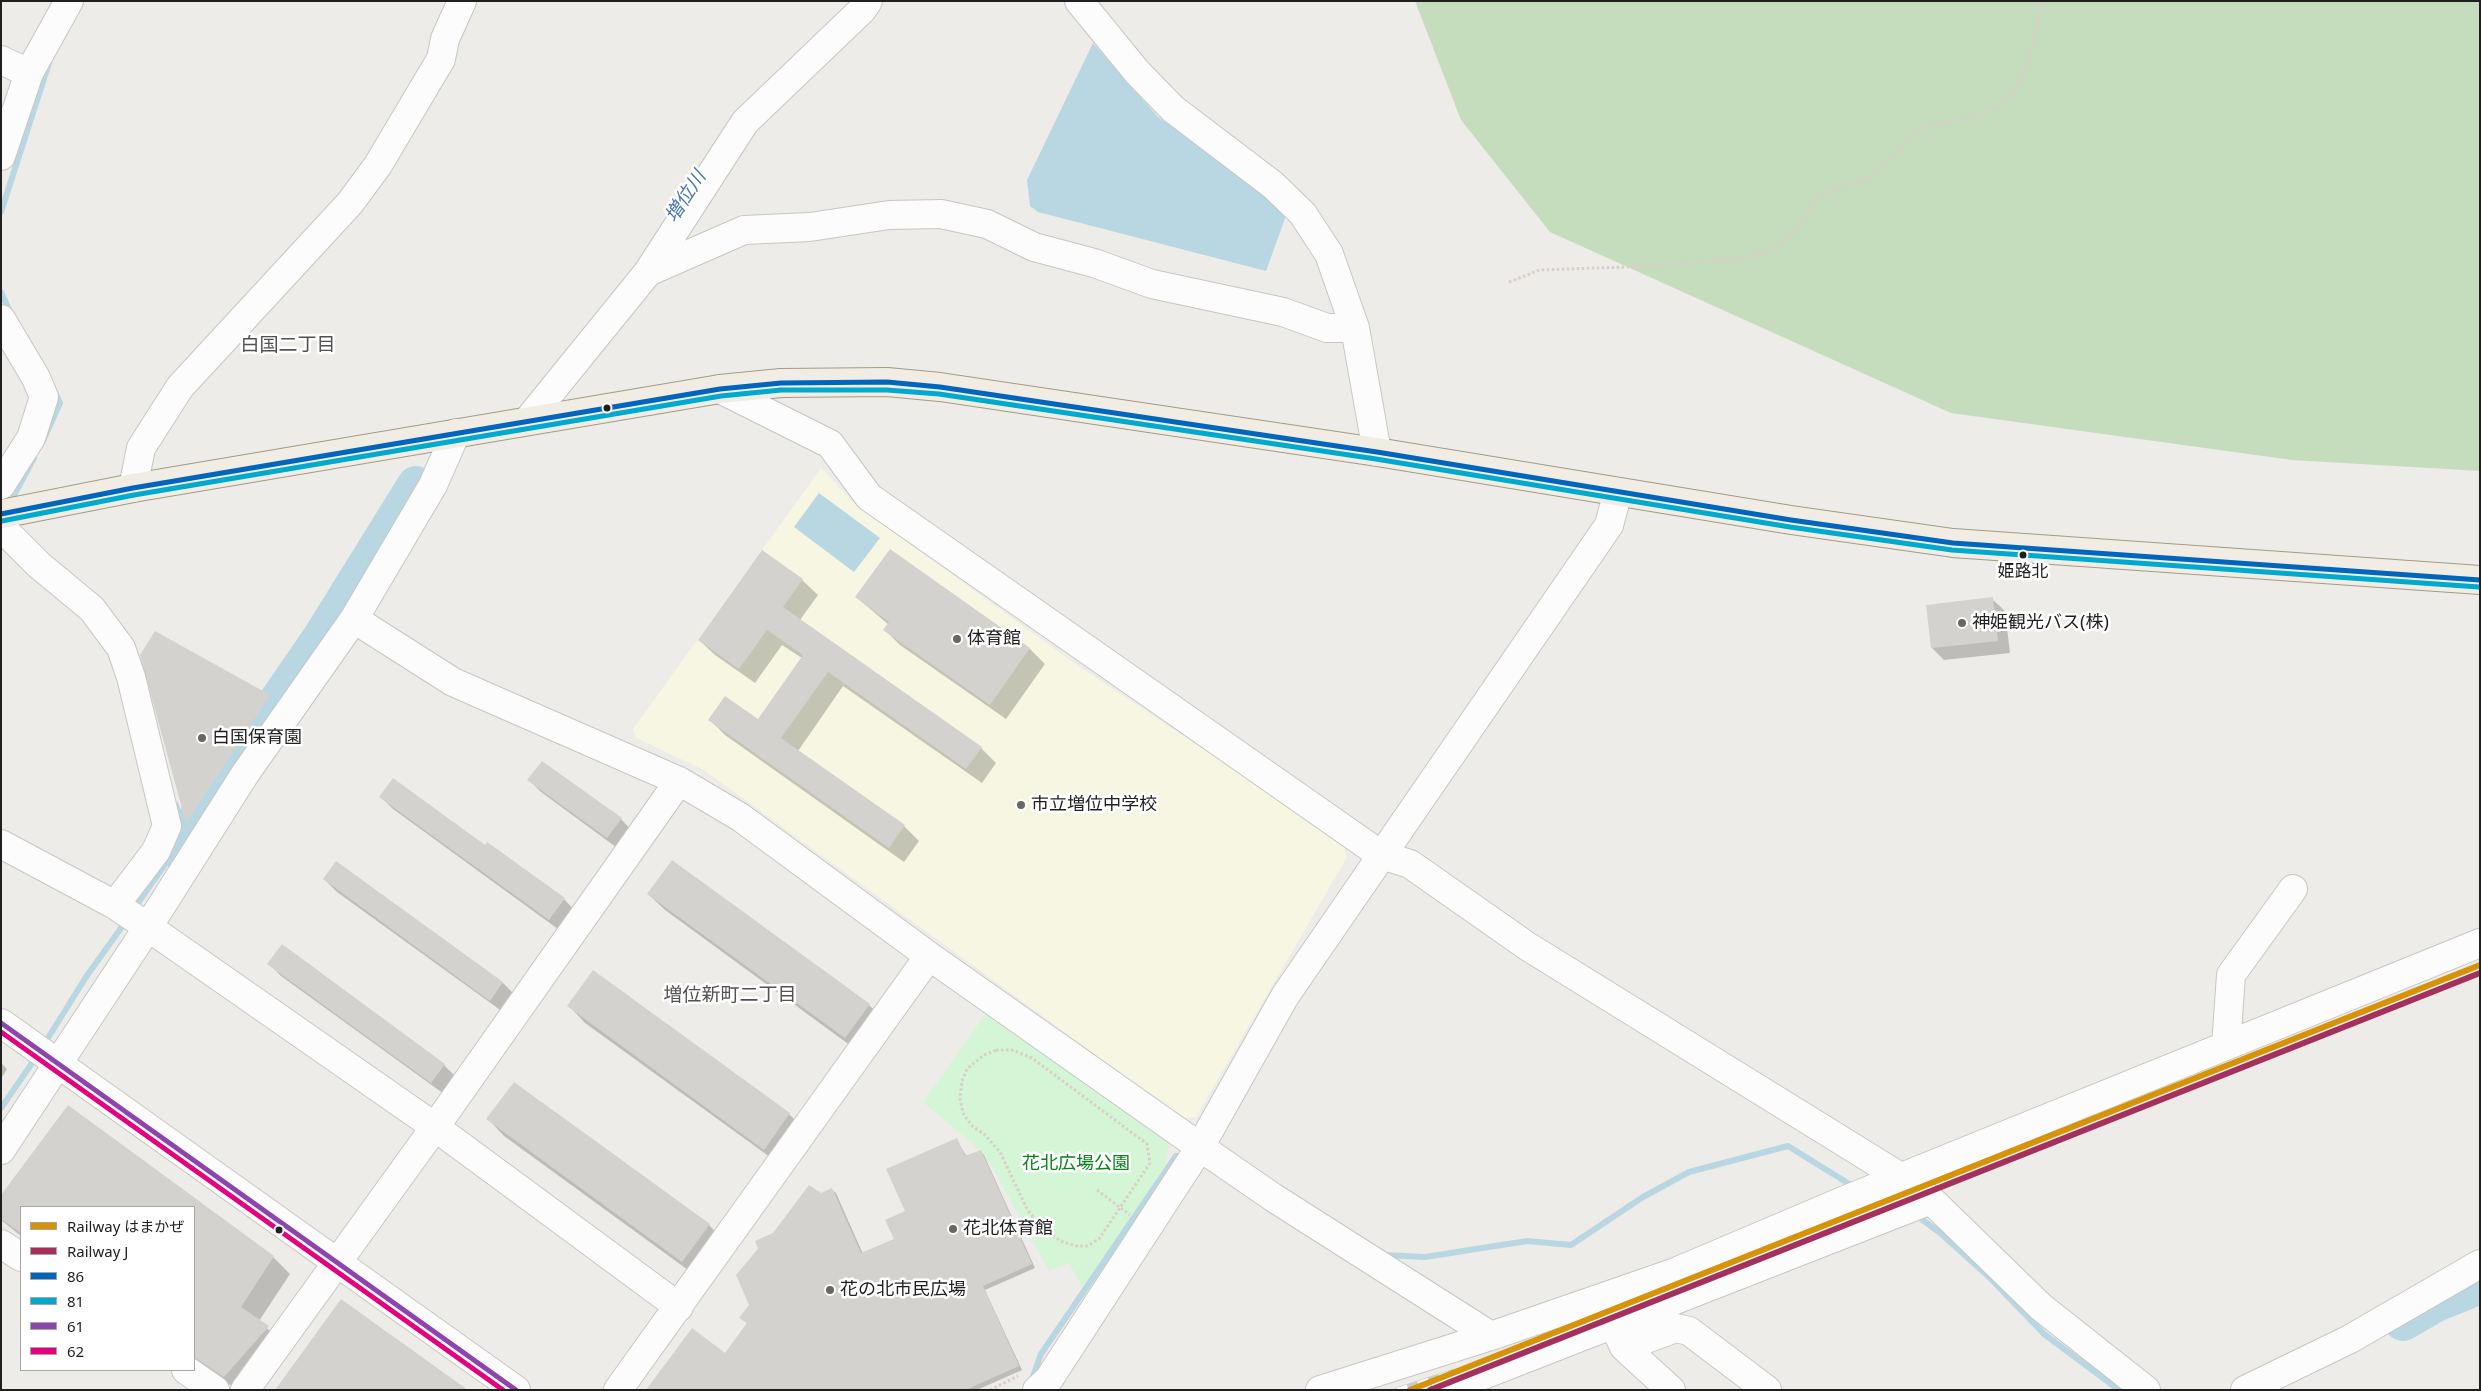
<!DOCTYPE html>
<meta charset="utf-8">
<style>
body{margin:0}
#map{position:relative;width:2481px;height:1391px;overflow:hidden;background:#edece8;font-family:"Noto Sans","Noto Sans JP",sans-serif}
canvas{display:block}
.frame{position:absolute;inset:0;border:2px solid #1f1f1f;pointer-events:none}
.legend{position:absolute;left:20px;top:1206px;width:175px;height:165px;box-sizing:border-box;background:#fff;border:1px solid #a5a5a5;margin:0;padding:6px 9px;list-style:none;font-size:15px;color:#1f1f1f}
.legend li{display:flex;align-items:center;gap:10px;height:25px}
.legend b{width:25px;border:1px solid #a5a5a5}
</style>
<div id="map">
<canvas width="2481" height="1391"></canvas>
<div class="frame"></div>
<ul class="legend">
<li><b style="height:6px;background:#d79205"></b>Railway はまかぜ</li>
<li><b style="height:6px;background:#a52f5d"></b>Railway J</li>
<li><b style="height:6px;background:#0065bd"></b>86</li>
<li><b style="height:6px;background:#00a9ce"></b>81</li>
<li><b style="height:6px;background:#8e44ad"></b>61</li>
<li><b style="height:6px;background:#e5007d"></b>62</li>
</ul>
</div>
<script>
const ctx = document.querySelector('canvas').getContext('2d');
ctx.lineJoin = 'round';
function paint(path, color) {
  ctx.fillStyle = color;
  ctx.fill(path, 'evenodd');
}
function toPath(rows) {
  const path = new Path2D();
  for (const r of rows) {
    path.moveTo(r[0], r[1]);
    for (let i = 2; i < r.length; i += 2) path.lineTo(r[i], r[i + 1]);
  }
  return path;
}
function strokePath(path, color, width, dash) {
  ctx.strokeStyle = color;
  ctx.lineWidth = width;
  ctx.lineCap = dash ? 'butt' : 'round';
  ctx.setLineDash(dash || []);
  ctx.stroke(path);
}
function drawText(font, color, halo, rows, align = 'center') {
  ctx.font = font + ' "Noto Sans","Noto Sans JP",sans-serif';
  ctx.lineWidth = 5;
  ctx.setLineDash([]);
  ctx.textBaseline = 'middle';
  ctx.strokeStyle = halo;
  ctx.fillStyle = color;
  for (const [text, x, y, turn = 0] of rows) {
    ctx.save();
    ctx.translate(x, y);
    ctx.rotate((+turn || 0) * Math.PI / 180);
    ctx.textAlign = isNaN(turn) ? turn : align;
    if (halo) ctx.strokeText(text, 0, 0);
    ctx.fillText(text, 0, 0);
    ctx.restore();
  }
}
const education = toPath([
 [821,468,855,504,1074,663,1342,841,1347,857,1196,1117,1183,1118,704,770,636,738,633,729]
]);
const forest = toPath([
 [1415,1,2480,1,2480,471,2292,460,1951,413,1550,232,1461,120]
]);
const park = toPath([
 [989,1009,1170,1141,1165,1166,1084,1290,1069,1263,1049,1271,992,1166,971,1142,923,1102]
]);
const water = toPath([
 [1093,43,1158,117,1201,146,1287,213,1266,271,1038,212,1030,206,1027,180],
 [819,493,880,538,854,572,794,527]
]);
const shadow = toPath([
 [891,551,1030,649,1045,664,1006,719,900,645,885,630,889,625,856,597],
 [762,552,802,580,818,595,800,620,981,748,996,763,982,783,843,686,798,751,904,826,919,841,904,862,725,735,710,720,758,721,802,658,782,645,755,683,715,655,699,640],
 [1992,599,2005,611,2010,653,1944,660,1932,648],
 [141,655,269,696,285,713,203,839,187,823],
 [529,780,621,819,633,832,620,850,541,792],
 [381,797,485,847,564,899,576,912,562,932,393,809],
 [336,863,503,983,515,995,503,1012,337,892,324,879],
 [648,894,869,1005,885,1021,862,1054,665,910],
 [269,964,444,1065,456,1077,444,1094,281,976],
 [593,972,789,1114,806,1131,781,1165,585,1023,569,1006],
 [1,1063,7,1069,1,1079],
 [68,1107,273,1257,290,1274,259,1321,284,1344,237,1390,194,1359,194,1207,21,1207,21,1236,1,1220,1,1198],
 [488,1119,709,1225,725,1242,699,1278,504,1136],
 [956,1139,967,1157,980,1151,984,1155,1035,1268,985,1290,1022,1370,977,1390,648,1390,726,1354,748,1324,741,1318,750,1305,774,1234,821,1195,832,1190,836,1193,863,1254,896,1239,907,1212]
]);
const stream = toPath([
 [1,212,49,63],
 [1,292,11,314],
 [42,443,60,403,54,390],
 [14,495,34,458],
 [133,910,176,849,181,824,176,805],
 [43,1046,86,977,126,921],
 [1,1108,37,1056],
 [1916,1215,1939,1232,1988,1276,2044,1334,2119,1390],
 [1382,1255,1425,1257,1527,1241,1571,1245,1643,1197,1689,1172,1788,1146,1854,1187],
 [1031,1382,1041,1354,1176,1156,1185,1156]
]);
const river = toPath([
 [176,849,321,638,416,485],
 [2403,1322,2434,1304,2480,1285]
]);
const building = toPath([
 [890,549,1030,648,990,705,883,630,889,622,855,597],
 [762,550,803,579,783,607,982,747,966,769,828,672,781,738,905,825,889,848,708,720,725,696,758,719,803,655,767,630,739,669,698,640],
 [1993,597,1998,641,1931,648,1926,605],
 [155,631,270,695,186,823,140,655],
 [542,761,622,818,607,838,527,780],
 [393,778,485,845,487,842,565,898,549,920,379,797],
 [672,860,870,1004,845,1038,647,894],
 [336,861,503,982,490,1001,323,879],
 [282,944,445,1064,431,1083,267,964],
 [593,970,790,1113,764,1150,567,1006],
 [514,1082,710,1224,682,1262,486,1119],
 [68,1105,274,1256,241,1307,269,1326,224,1377,194,1357,194,1207,21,1207,21,1233,1,1219,1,1195],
 [957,1138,965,1156,981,1150,1032,1264,983,1286,1019,1366,965,1390,646,1390,692,1328,725,1353,747,1323,739,1318,749,1305,736,1275,758,1249,755,1241,773,1233,809,1185,821,1193,832,1188,861,1253,894,1239,885,1220,905,1211,886,1169],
 [341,1299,468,1390,275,1390]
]);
const path = toPath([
 [1509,282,1540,270,1654,266,1744,258,1775,249,1795,233,1819,195,1871,177,1920,129,1988,112,2015,92,2028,64,2041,9,2045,1],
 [996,1050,1012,1050,1032,1058,1147,1144,1150,1163,1099,1239,1087,1246,1077,1246,1063,1242,1046,1232,1028,1211,1000,1152,985,1135,971,1125,963,1113,960,1099,962,1081,967,1069,984,1055,996,1050],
 [1097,1190,1130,1215],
 [990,1390,1018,1376]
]);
const minor = toPath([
 [1079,1,1137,72,1173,109,1273,185,1303,214,1329,254,1355,328,1377,452],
 [1,60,29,73],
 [1,156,29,73,69,1],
 [648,272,744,230,810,227,889,215,941,214,987,224,1034,247,1094,263,1152,284,1283,312,1327,328,1355,328],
 [1,319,36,378,44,397,31,438,1,485],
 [720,389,830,444,869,497,1381,855,1410,864,1527,946,1902,1178,1931,1200,2041,1307,2146,1390],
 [528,420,648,272,745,122,862,10,868,1],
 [133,488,141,448,180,387,350,203,378,165,441,59,445,39,462,1],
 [1,527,39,565,92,609,121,648,131,677,167,826,156,851,115,905],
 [354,619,453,682,679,781,740,817,929,956,1200,1147,1274,1198,1491,1336],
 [1,844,115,905,148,927,435,1127,679,1307],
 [1,1023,516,1390],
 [2226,1046,2231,975,2293,889],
 [1,1150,148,927,245,774,354,619,433,485,456,433],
 [1,1244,21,1257],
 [1618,1334,1624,1347,1671,1390],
 [1624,1347,1676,1328,1689,1331,1767,1390],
 [186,1370,215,1390],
 [245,1390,435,1127,679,781],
 [618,1390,929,956],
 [1037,1390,1049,1379,1200,1147,1285,996,1609,525,1618,492],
 [1320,1390,1491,1336,1673,1273,1850,1198,2480,943],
 [1445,1390,1931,1200],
 [2245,1390,2350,1339,2480,1264]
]);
const major = toPath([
 [1,514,133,488,720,389,781,383,887,382,940,387,1377,452,1791,520,1953,543,2480,580]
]);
const rail = toPath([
 [1397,1390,1452,1372]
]);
const bus1 = toPath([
 [1,514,133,488,720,389,781,383,887,382,940,387,1377,452,1791,520,1953,543,2480,580]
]);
const bus2 = toPath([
 [2,521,134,495,721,396,781,390,887,390,939,394,1376,459,1790,527,1952,550,2479,587]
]);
const bus3 = toPath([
 [1,1023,516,1390]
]);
const bus4 = toPath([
 [1,1032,503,1390]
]);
const rail1 = toPath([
 [1410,1390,2480,965]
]);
const rail2 = toPath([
 [1430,1390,2480,973]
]);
const markers = [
 [607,408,4.5,"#1f1f1f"],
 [2023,555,4.5,"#1f1f1f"],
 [1962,623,5,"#676765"],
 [957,639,5,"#676765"],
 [202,738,5,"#676765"],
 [1021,805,5,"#676765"],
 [953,1229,5,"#676765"],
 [279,1230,4.5,"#1f1f1f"],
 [830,1290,5,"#676765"]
];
const busNames = [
 ["姫路北",2023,572]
];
const poiNames = [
 ["神姫観光バス(株)",1972,623],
 ["体育館",967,639],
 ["白国保育園",212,738],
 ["市立増位中学校",1031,805],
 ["花北体育館",963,1229],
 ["花の北市民広場",840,1290]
];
const parkNames = [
 ["花北広場公園",1076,1164]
];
const waterNames = [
 ["増位川",686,197,-57]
];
const neighbourhoodNames = [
 ["白国二丁目",288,346],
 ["増位新町二丁目",730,996]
];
paint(education, '#f6f6e3');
paint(forest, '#c5ddbc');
paint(park, '#d4f5d6');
paint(water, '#b9d7e2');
paint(shadow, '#0003');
strokePath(stream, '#b9d7e2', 6);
strokePath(river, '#b9d7e2', 38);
paint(building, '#d4d2cf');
strokePath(minor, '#c6c6c4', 30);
strokePath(major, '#a49b84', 30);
strokePath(path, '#dbcdca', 3, [2.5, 2.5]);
strokePath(minor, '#fcfcfc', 28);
strokePath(major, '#f1ede5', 28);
strokePath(rail, '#cbcbca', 5.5);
strokePath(rail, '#fff', 4, [11]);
strokePath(bus1, '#0065bd', 5);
strokePath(bus2, '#00a9ce', 5);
strokePath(bus3, '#8e44ad', 5);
strokePath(bus4, '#e5007d', 5);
strokePath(rail1, '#d79205', 6);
strokePath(rail2, '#a52f5d', 6);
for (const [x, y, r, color] of markers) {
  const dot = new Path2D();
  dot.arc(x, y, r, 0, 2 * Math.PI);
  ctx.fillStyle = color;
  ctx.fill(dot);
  strokePath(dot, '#fff', 2);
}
drawText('17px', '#1f1f1f', '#fff', busNames);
drawText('18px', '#1f1f1f', '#fff', poiNames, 'left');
drawText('18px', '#078318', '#fff', parkNames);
drawText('italic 19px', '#4777b3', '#fff', waterNames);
drawText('19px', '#525252', '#fff', neighbourhoodNames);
</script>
